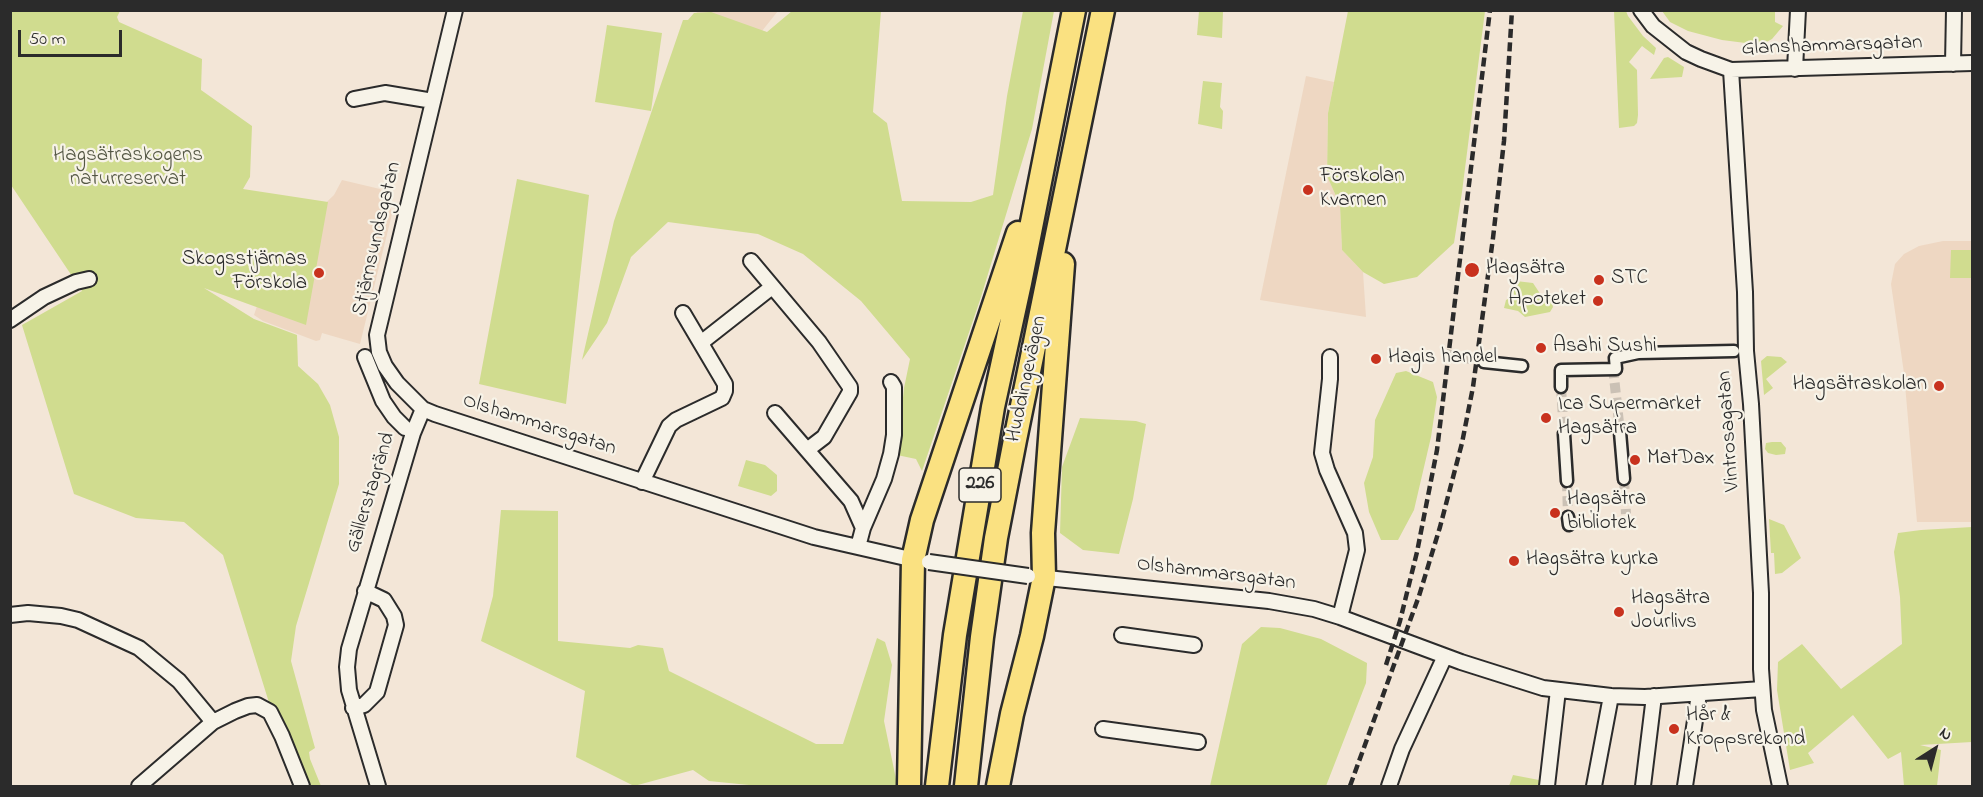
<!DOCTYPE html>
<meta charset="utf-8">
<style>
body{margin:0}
#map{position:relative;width:1983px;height:797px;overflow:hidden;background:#f3e6d7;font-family:"Indie Flower",sans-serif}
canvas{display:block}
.frame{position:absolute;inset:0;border:12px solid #2b2b2b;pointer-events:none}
.north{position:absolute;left:1905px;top:719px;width:60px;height:60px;-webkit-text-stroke:4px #f7f3e8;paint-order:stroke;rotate:36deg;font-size:16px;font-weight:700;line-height:24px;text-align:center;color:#2b2b2b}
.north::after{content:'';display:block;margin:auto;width:21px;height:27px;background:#2b2b2b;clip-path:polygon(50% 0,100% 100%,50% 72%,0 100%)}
.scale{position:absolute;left:18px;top:30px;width:104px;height:27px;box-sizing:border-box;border:3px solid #2b2b2b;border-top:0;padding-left:8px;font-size:18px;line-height:21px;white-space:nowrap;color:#2b2b2b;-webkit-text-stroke:4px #f7f3e8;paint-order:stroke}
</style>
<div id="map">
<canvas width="1983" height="797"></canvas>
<div class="frame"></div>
<div class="north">N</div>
<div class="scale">50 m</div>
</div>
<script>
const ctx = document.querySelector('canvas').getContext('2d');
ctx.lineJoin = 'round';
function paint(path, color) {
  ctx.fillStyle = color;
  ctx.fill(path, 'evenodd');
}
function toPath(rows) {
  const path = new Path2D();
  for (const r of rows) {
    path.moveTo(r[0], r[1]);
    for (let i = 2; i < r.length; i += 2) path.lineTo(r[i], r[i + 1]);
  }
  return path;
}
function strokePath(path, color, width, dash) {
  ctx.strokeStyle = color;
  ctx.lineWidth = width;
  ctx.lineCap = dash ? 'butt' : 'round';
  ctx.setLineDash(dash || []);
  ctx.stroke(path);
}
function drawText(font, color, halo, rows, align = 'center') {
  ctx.font = font + ' "Indie Flower",sans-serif';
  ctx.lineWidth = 4.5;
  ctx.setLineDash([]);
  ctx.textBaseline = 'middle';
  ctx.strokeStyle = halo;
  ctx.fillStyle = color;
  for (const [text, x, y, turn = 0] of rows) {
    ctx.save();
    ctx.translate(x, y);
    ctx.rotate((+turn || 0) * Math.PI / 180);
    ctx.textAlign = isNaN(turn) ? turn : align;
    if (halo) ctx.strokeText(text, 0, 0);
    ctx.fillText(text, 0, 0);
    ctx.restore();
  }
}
const built = toPath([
 [697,11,778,11,762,31,695,21],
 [1306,76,1334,82,1328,113,1327,176,1340,205,1342,250,1363,272,1366,317,1260,300],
 [342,180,380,189,389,202,392,214,360,344,322,333,320,340,316,341,263,321,254,315,264,285,290,237,334,195],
 [1943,241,1972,241,1972,522,1917,522,1904,373,1891,284,1895,264,1904,254,1919,246]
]);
const green = toPath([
 [10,11,120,11,117,17,119,22,202,59,201,90,252,126,250,177,243,189,328,202,306,325,204,288,254,319,297,335,298,366,318,384,330,405,339,437,339,484,296,626,291,661,315,748,309,752,310,759,321,786,295,786,223,555,184,522,136,518,74,494,22,325,82,291,11,185],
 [792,11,881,11,873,112,887,123,902,201,971,202,993,195,1007,96,1023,11,1054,11,1032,129,981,297,922,471,916,459,897,455,904,388,910,359,861,301,803,254,758,234,668,222,631,257,607,323,582,360,614,221,683,20,688,20,694,13,711,12,767,32],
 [1199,11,1223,11,1222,38,1197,35],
 [1348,11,1485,11,1462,192,1454,243,1417,277,1384,284,1363,272,1342,250,1340,205,1327,176,1328,113],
 [1614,11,1626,11,1628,16,1643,36,1656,48,1654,55,1642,46,1629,62,1637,70,1638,115,1637,123,1634,126,1619,128],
 [1662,11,1775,11,1775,22,1783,26,1772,39,1761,45,1722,40,1688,31,1670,22],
 [607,25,662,33,651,111,595,102],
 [1668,57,1684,67,1682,77,1650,79,1664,58],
 [1203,81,1222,83,1220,107,1223,111,1222,129,1198,124],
 [517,179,589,195,566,404,479,384],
 [1951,250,1972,250,1972,278,1950,278],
 [1516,281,1533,283,1545,301,1552,302,1553,307,1550,312,1525,317,1518,311,1504,308,1506,300,1514,296,1513,286],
 [1767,356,1781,357,1787,362,1766,379,1773,388,1764,395,1761,361],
 [1406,371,1433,382,1437,397,1431,437,1414,510,1398,540,1381,540,1369,512,1364,483,1373,457,1375,420,1396,373],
 [1080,418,1136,421,1146,424,1133,499,1119,554,1083,550,1060,533,1062,467],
 [1772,442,1781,442,1786,448,1785,454,1776,455,1768,453,1765,449,1766,443],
 [746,460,765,465,777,475,777,491,771,496,738,486],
 [501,510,558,511,558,641,630,648,638,645,663,648,669,671,816,744,843,744,877,638,885,642,892,665,884,721,896,779,896,786,759,786,709,781,693,770,634,786,576,757,585,691,481,641,493,596],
 [1769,519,1784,525,1801,558,1782,573,1775,574,1774,553,1771,553],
 [1972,527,1972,742,1920,745,1941,750,1937,786,1904,786,1901,752,1888,759,1853,715,1808,753,1814,763,1790,770,1777,690,1778,662,1802,644,1841,689,1902,644,1900,597,1894,552,1898,533,1921,530],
 [1261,627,1280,628,1321,639,1367,663,1366,683,1326,786,1210,786,1242,644],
 [1513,775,1539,780,1539,786,1509,786]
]);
const pedestrianTunnel = toPath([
 [1446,354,1484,362],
 [1613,368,1620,432],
 [1561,387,1564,434],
 [1624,479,1626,514],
 [1567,481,1568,517]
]);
const pedestrian = toPath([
 [1615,358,1638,353,1734,351],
 [1484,362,1522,366],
 [1561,387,1561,370,1616,369,1615,358],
 [1620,432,1624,479],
 [1564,434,1567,481],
 [1568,517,1569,525]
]);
const minor = toPath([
 [455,10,377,335,379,352,385,366,397,383,423,409,435,414,814,537,919,561],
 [1641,10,1653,26,1686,52,1701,59,1731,70,1972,63],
 [1953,64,1954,10],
 [1795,69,1798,10],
 [1731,70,1745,292,1746,351,1751,404,1761,593,1761,669,1764,710,1780,786],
 [354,99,385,93,433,101],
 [751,261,819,342,850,387,850,392,824,437,807,450],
 [10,320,44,297,76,282,89,279],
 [702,342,772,287],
 [365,357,383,401,394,417,405,428],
 [1330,357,1330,379,1322,453,1327,470,1355,533,1357,550,1340,617],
 [775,413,851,501,863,528,858,547],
 [642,482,669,426,676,420,722,398,725,391,725,384,683,313],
 [863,528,884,479,891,454,894,435,894,387,891,382],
 [1037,577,1269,601,1314,609,1340,617,1461,662,1543,688,1611,696,1645,697,1762,689],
 [10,615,28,613,61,616,78,620,139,648,179,681,213,722],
 [1122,635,1194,645],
 [353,708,364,705,377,692,396,625,394,616,384,600,365,591],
 [1103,729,1198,742],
 [139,786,213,722,235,711,248,706,257,705,270,712,282,736,302,786],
 [378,786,349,690,347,667,349,649,413,433,423,409],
 [1389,786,1402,749,1445,656],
 [1547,786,1558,690],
 [1594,786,1611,696],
 [1643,786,1654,696],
 [1685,786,1699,694]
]);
const primary = toPath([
 [909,786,913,560,922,520,1018,233],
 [937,786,955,635,993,407,1020,283,1074,10],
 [966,786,982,637,996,538,1015,440,1103,10],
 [998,786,1012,714,1032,636,1044,577,1043,533,1063,264]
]);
const rail = toPath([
 [1386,665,1400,621,1417,552,1437,450,1490,10],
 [1350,786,1419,596,1440,527,1462,443,1473,387,1493,238,1504,141,1512,10]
]);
const minorBridge = toPath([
 [929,562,1028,576]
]);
const markers = [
 [1308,190,6,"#c8321e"],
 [1472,270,8,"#c8321e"],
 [319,273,6,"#c8321e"],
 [1599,280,6,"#c8321e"],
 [1598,301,6,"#c8321e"],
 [1541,348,6,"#c8321e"],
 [1376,359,6,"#c8321e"],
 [1939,386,6,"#c8321e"],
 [1546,418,6,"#c8321e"],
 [1635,460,6,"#c8321e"],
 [1555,513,6,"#c8321e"],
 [1514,561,6,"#c8321e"],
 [1619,612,6,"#c8321e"],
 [1674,729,6,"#c8321e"]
];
const shields = [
 [980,485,42]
];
const shieldNames = [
 ["226",980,485]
];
const streetNames = [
 ["Glanshammarsgatan",1832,47,-2],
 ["Stjärnsundsgatan",378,239,-77],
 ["Huddingevägen",1028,379,-78],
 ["Olshammarsgatan",539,426,18],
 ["Vintrosagatan",1730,431,-94],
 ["Gällerstagränd",372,493,-73],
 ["Olshammarsgatan",1216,575,7]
];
const parkNames = [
 ["Hagsätraskogens",128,157],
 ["naturreservat",128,181]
];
const poiNames = [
 ["Förskolan",1320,178],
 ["Kvarnen",1320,202],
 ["Skogsstjärnas",307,261,"right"],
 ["Förskola",307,285,"right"],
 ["Hagsätra",1486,270],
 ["STC",1611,280],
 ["Apoteket",1586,301,"right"],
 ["Asahi Sushi",1553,348],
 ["Hagis handel",1388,359],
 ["Hagsätraskolan",1927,386,"right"],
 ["Ica Supermarket",1558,406],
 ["Hagsätra",1558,430],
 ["MatDax",1647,460],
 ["Hagsätra",1567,501],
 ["bibliotek",1567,525],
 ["Hagsätra kyrka",1526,561],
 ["Hagsätra",1631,600],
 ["Jourlivs",1631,624],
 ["Hår &",1686,717],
 ["Kroppsrekond",1686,741]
];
paint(built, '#eed7c2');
paint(green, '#d0dc8f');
strokePath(pedestrianTunnel, '#cbc1b5', 10, [10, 5]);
strokePath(pedestrian, '#2b2b2b', 15);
strokePath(minor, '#2b2b2b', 18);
strokePath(primary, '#2b2b2b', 27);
strokePath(pedestrian, '#f7f3e8', 10);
strokePath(minor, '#f7f3e8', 14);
strokePath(primary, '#fae181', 22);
strokePath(rail, '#2b2b2b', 4.5, [9, 4.5]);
strokePath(minorBridge, '#2b2b2b', 18, []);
strokePath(minorBridge, '#f7f3e8', 14);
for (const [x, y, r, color] of markers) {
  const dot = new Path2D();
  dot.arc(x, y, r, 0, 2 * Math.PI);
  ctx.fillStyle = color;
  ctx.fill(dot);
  strokePath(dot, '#f7f3e8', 2);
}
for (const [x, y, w] of shields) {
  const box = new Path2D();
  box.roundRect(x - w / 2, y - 17, w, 34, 4.5);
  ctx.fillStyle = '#f7f3e8';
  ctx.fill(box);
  strokePath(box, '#2b2b2b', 1.5);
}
drawText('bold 20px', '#2b2b2b', null, shieldNames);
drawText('21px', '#2b2b2b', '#f7f3e8', streetNames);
drawText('21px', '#545744', '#f7f3e8', parkNames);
drawText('21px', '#2b2b2b', '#f7f3e8', poiNames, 'left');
</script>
